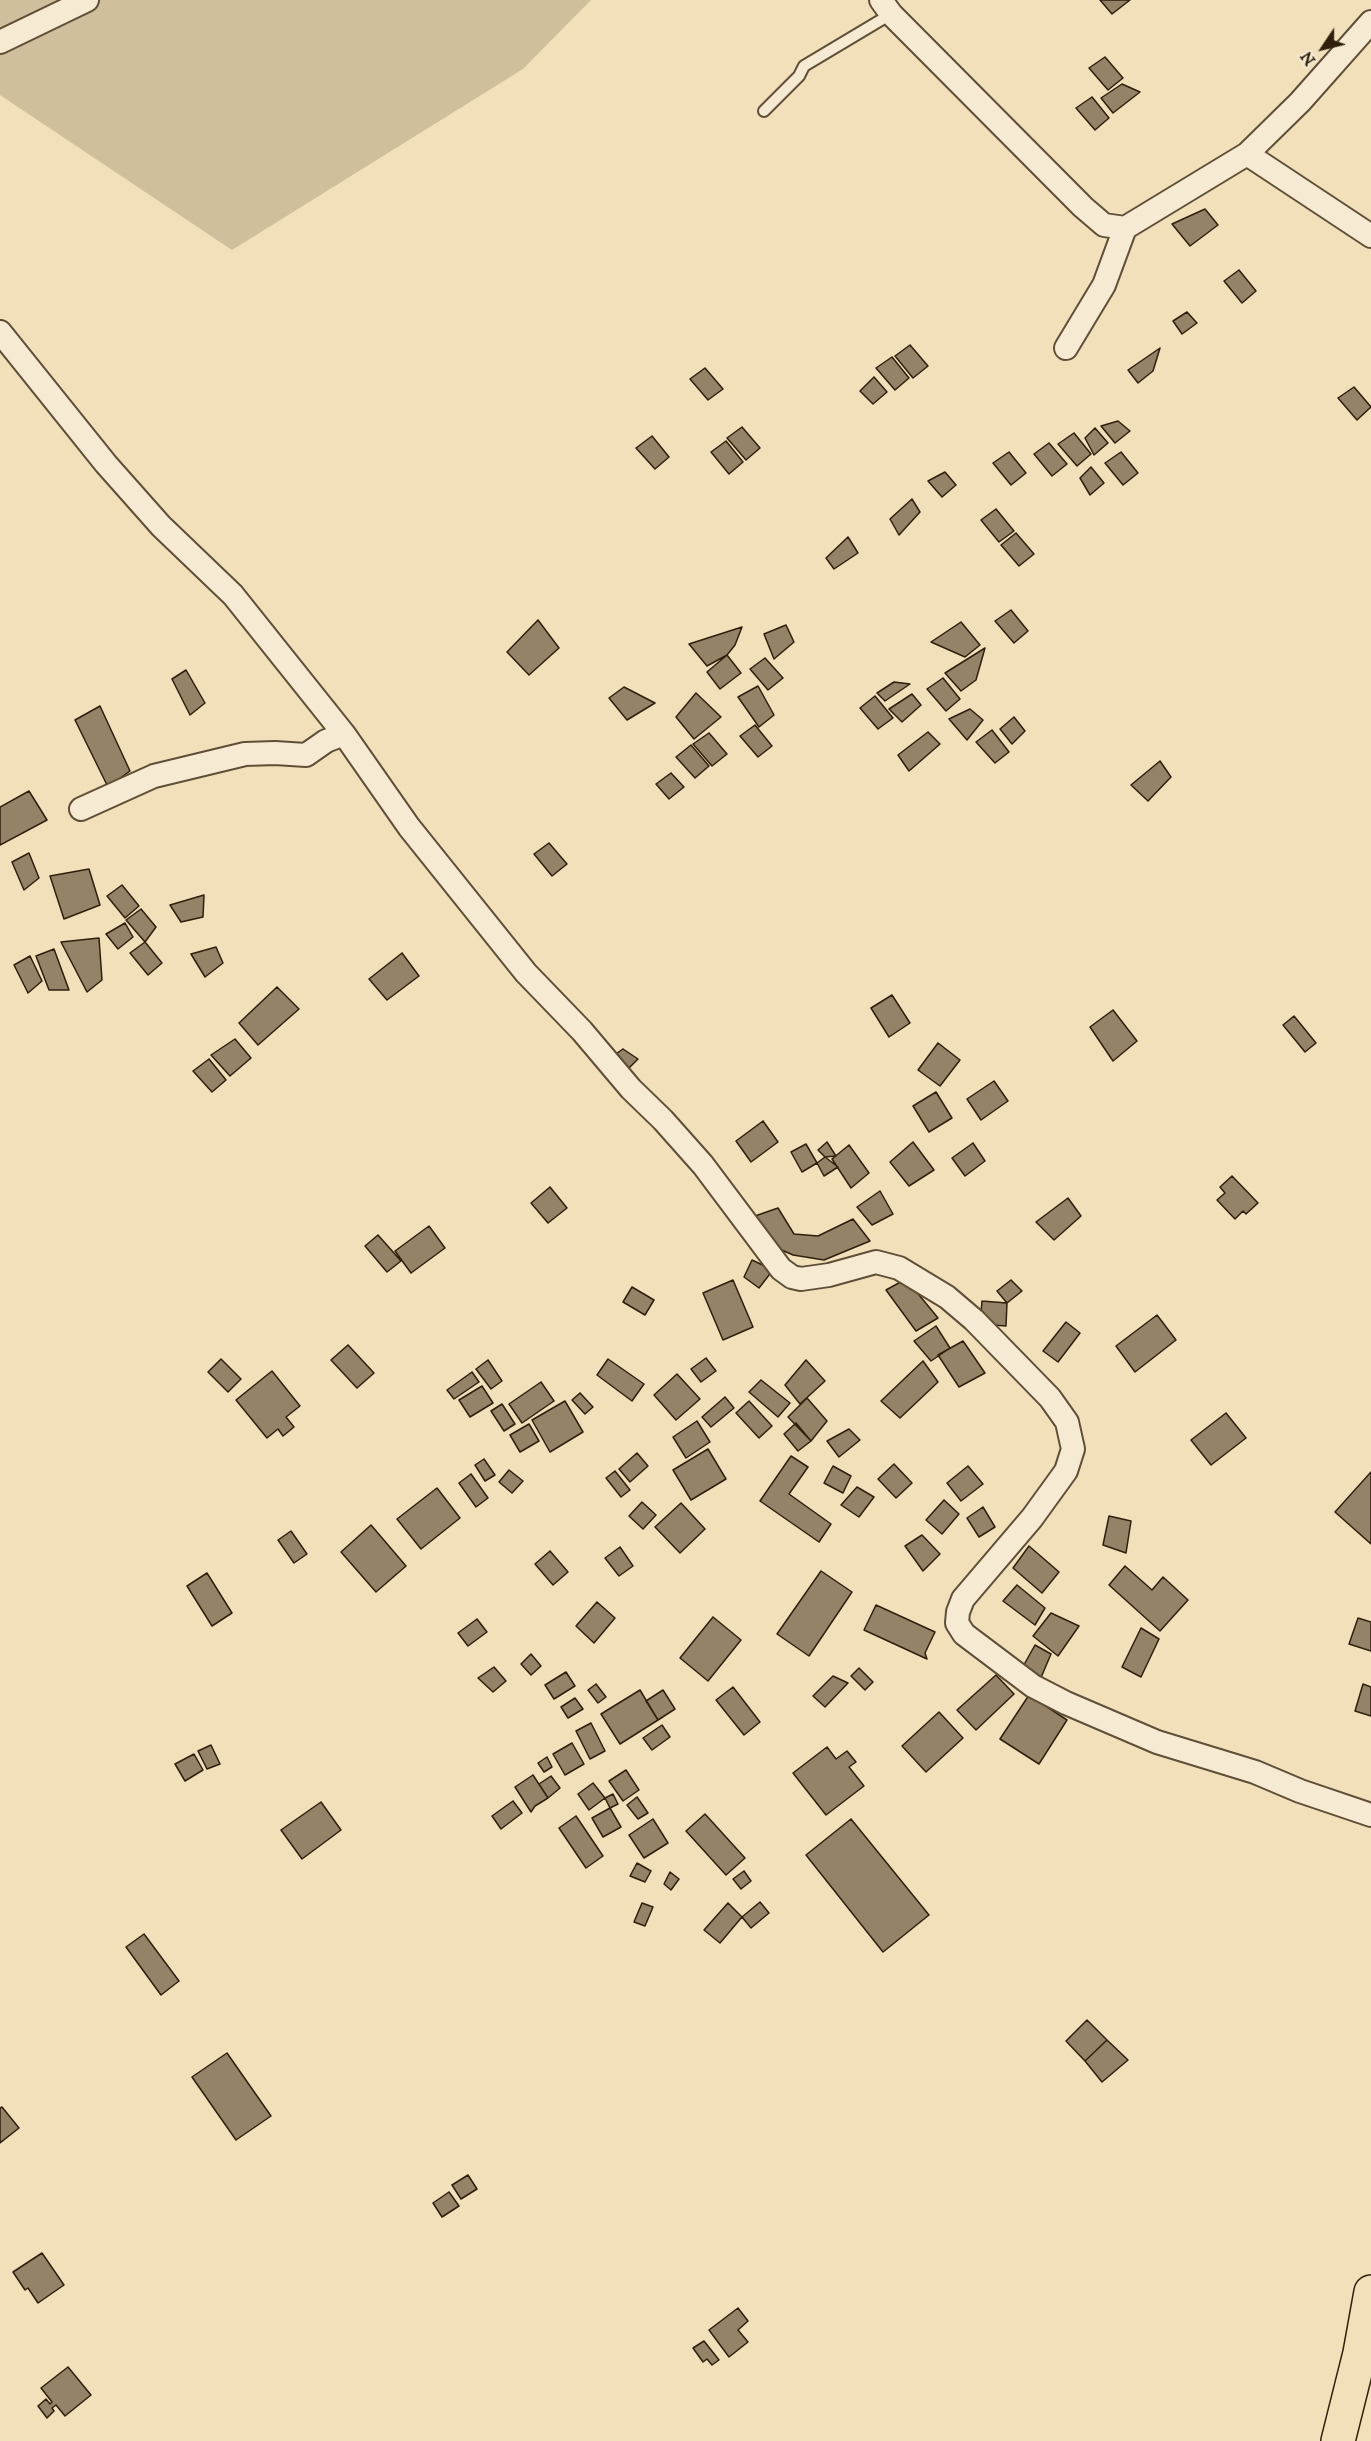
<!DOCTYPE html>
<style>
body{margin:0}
#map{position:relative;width:1371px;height:2441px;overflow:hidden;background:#f1e0ba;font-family:"IM FELL DW Pica",serif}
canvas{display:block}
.north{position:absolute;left:1293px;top:18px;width:60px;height:60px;-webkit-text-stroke:4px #f6ebd2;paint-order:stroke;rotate:235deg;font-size:16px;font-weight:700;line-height:24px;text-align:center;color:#2f1f0c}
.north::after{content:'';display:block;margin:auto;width:21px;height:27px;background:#2f1f0c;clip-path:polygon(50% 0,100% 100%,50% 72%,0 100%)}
</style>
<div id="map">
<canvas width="1371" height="2441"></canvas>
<div class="north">N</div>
</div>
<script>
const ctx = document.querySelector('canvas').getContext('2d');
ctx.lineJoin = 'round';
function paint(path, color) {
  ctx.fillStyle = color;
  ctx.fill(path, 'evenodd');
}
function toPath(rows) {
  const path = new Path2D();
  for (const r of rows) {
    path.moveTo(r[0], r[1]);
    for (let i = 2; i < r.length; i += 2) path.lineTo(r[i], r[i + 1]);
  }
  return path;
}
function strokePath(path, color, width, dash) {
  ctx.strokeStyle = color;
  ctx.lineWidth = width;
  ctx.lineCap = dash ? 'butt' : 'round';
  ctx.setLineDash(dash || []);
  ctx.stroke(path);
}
const green = toPath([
 [0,0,591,0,523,69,232,250,0,95]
]);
const building = toPath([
 [1100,0,1130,0,1112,14,1100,0],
 [1105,57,1123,78,1108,90,1089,68,1105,57],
 [1122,84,1140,92,1113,113,1101,98,1122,84],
 [1092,97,1109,118,1095,130,1076,108,1092,97],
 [1205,209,1218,225,1190,246,1172,224,1205,209],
 [1239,270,1256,291,1242,303,1224,281,1239,270],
 [1187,312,1197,323,1182,334,1173,321,1187,312],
 [910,345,928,366,913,378,895,356,910,345],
 [1160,348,1153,371,1138,383,1128,370,1160,348],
 [892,357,909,378,895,390,876,368,892,357],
 [705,368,723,389,708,400,690,379,705,368],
 [874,377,887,392,873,404,860,391,874,377],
 [1354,387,1371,407,1357,420,1338,398,1354,387],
 [1118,421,1130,431,1115,443,1101,426,1118,421],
 [742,427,760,448,746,460,727,438,742,427],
 [1095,428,1108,443,1094,455,1085,438,1095,428],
 [1074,433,1091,454,1077,466,1058,444,1074,433],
 [652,436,669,457,655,469,636,448,652,436],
 [726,441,743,462,729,474,711,452,726,441],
 [1049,443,1067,464,1052,476,1034,454,1049,443],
 [1009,452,1026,473,1011,485,993,463,1009,452],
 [1121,452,1138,473,1123,485,1105,463,1121,452],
 [1091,467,1104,483,1090,495,1080,478,1091,467],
 [945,472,956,485,942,497,928,481,945,472],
 [912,499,920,512,899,535,890,519,912,499],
 [996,509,1014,531,999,542,981,520,996,509],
 [1016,533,1034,554,1019,566,1001,545,1016,533],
 [848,537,858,553,834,569,826,558,848,537],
 [1011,610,1028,631,1014,643,995,621,1011,610],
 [538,620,559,648,529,675,507,652,538,620],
 [961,622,980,645,965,657,931,642,961,622],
 [786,625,794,642,774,659,764,634,786,625],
 [742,627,735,645,727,655,707,666,689,644,742,627],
 [985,648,976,680,961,691,945,673,985,648],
 [727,655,741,673,720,689,707,672,727,655],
 [765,658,783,678,768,690,750,669,765,658],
 [186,670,205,703,190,715,172,679,186,670],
 [943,678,960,699,946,711,927,689,943,678],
 [894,682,910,684,885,701,877,693,894,682],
 [758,686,774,715,759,727,738,697,758,686],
 [624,687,655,703,627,720,609,698,624,687],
 [696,693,721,717,694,739,676,717,696,693],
 [912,694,921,705,902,722,889,709,912,694],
 [875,696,893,718,878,729,860,708,875,696],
 [100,706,130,771,108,787,75,720,100,706],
 [970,709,983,720,967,740,949,719,970,709],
 [1014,717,1025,731,1012,744,1000,729,1014,717],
 [755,725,772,746,758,757,740,736,755,725],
 [992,730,1009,752,995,763,976,742,992,730],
 [928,732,940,744,909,771,898,755,928,732],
 [709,733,727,754,712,766,693,744,709,733],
 [691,745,709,766,695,778,676,757,691,745],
 [1160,761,1171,777,1148,801,1131,785,1160,761],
 [671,773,684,787,669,799,656,784,671,773],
 [29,791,47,820,0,845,0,807,29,791],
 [549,843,567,864,552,876,534,854,549,843],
 [29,853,39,878,24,890,12,862,29,853],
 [89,869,100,905,64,919,50,876,89,869],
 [122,885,139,906,125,918,107,896,122,885],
 [204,895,203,917,181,922,170,905,204,895],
 [141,909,156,927,145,942,126,920,141,909],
 [125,923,133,937,118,949,106,934,125,923],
 [99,938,102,980,87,992,61,942,99,938],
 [145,942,162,963,148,975,130,953,145,942],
 [216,947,223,963,205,977,191,954,216,947],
 [54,949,69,990,49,990,36,956,54,949],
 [402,953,419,976,387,1000,369,979,402,953],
 [30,956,42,981,28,993,14,965,30,956],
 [277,987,299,1009,258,1045,239,1023,277,987],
 [892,995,910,1023,889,1037,871,1008,892,995],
 [1113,1010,1137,1041,1113,1061,1090,1027,1113,1010],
 [1294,1016,1316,1043,1305,1052,1283,1025,1294,1016],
 [235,1039,251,1058,230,1076,211,1055,235,1039],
 [938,1043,960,1060,940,1086,918,1070,938,1043],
 [623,1049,638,1059,625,1072,610,1058,623,1049],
 [209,1059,226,1080,212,1092,193,1071,209,1059],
 [994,1081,1008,1101,981,1120,967,1099,994,1081],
 [936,1092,952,1118,929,1132,913,1106,936,1092],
 [763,1121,778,1142,751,1162,736,1141,763,1121],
 [827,1142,836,1156,825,1157,818,1150,827,1142],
 [913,1142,934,1170,909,1186,890,1162,913,1142],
 [973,1143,985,1161,965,1176,952,1158,973,1143],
 [806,1144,817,1163,802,1172,791,1152,806,1144],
 [849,1145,869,1173,851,1188,832,1159,849,1145],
 [825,1157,838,1167,824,1176,817,1163,825,1157],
 [1232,1176,1258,1203,1246,1214,1243,1211,1235,1219,1217,1200,1225,1193,1220,1187,1232,1176],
 [550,1187,567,1208,548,1223,531,1203,550,1187],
 [880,1191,893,1214,872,1225,857,1207,880,1191],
 [1068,1198,1081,1216,1054,1240,1036,1222,1068,1198],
 [778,1208,794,1234,818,1236,853,1219,870,1241,824,1260,793,1255,775,1247,755,1216,778,1208],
 [429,1226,445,1248,411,1273,395,1251,429,1226],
 [378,1235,401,1261,387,1272,365,1246,378,1235],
 [752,1260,773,1270,759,1288,744,1277,752,1260],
 [906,1279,938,1318,916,1331,886,1290,906,1279],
 [733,1280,753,1327,723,1340,703,1293,733,1280],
 [1011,1280,1022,1291,1007,1303,997,1291,1011,1280],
 [632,1287,654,1300,645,1315,623,1302,632,1287],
 [982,1301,1007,1303,1006,1326,980,1324,982,1301],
 [1157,1315,1176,1340,1135,1372,1116,1346,1157,1315],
 [1066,1322,1080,1333,1058,1362,1043,1351,1066,1322],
 [936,1326,950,1348,931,1361,914,1341,936,1326],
 [963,1341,985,1373,959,1387,938,1355,963,1341],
 [348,1345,374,1373,357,1388,331,1360,348,1345],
 [706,1358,716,1371,701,1382,691,1369,706,1358],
 [221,1359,241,1379,228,1392,208,1372,221,1359],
 [608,1359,644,1384,632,1401,597,1375,608,1359],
 [488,1360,502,1381,491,1389,476,1369,488,1360],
 [806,1360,825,1381,800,1404,785,1385,806,1360],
 [923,1361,938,1382,900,1418,881,1401,923,1361],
 [272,1371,300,1406,286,1417,294,1427,283,1436,278,1429,267,1438,236,1400,272,1371],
 [472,1372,479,1382,454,1399,447,1390,472,1372],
 [677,1374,700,1399,676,1420,654,1395,677,1374],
 [761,1380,790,1403,778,1417,749,1392,761,1380],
 [541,1382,554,1401,522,1423,509,1404,541,1382],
 [482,1386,493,1403,470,1417,459,1400,482,1386],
 [580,1393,593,1407,585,1414,572,1400,580,1393],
 [725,1397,734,1408,711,1427,702,1417,725,1397],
 [807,1398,827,1421,811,1441,788,1417,807,1398],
 [565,1401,583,1432,550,1452,532,1420,565,1401],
 [749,1401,772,1426,759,1438,736,1413,749,1401],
 [502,1404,515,1424,504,1431,491,1411,502,1404],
 [1226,1413,1246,1438,1211,1465,1191,1440,1226,1413],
 [697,1421,710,1442,686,1458,673,1437,697,1421],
 [796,1423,811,1441,798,1451,784,1434,796,1423],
 [529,1424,539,1441,520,1452,510,1435,529,1424],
 [849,1429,860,1440,839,1457,827,1441,849,1429],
 [708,1449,726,1479,691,1500,673,1470,708,1449],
 [637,1453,648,1466,630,1482,619,1469,637,1453],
 [791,1456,808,1467,789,1494,831,1524,819,1542,760,1501,791,1456],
 [484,1459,495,1475,485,1481,475,1465,484,1459],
 [894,1464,912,1483,896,1498,878,1479,894,1464],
 [833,1466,851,1476,843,1493,824,1483,833,1466],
 [968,1466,983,1484,961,1501,947,1483,968,1466],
 [509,1470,523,1481,512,1493,499,1482,509,1470],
 [615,1471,630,1490,621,1497,606,1478,615,1471],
 [1371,1472,1371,1544,1335,1512,1371,1472],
 [471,1474,488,1498,476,1507,459,1483,471,1474],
 [857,1487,874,1497,859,1517,841,1505,857,1487],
 [437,1488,460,1518,421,1549,397,1519,437,1488],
 [944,1500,959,1514,942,1534,926,1520,944,1500],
 [642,1502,656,1515,643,1529,629,1516,642,1502],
 [681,1503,705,1529,680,1553,655,1527,681,1503],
 [983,1507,995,1527,979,1537,967,1518,983,1507],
 [1109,1516,1131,1521,1126,1553,1103,1545,1109,1516],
 [371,1525,406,1566,376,1592,341,1552,371,1525],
 [291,1531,307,1554,294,1563,278,1540,291,1531],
 [922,1535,940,1554,923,1571,905,1546,922,1535],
 [1029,1546,1059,1572,1042,1593,1013,1568,1029,1546],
 [620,1547,633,1566,619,1576,605,1558,620,1547],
 [550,1551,568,1572,553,1585,535,1564,550,1551],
 [1125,1566,1152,1590,1163,1577,1188,1600,1160,1631,1109,1585,1125,1566],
 [821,1571,852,1592,809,1656,777,1634,821,1571],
 [207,1573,232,1613,212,1626,187,1586,207,1573],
 [1017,1585,1045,1608,1035,1625,1003,1601,1017,1585],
 [597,1602,615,1618,594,1643,576,1626,597,1602],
 [876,1605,935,1632,925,1653,927,1659,864,1630,876,1605],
 [1051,1613,1079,1626,1058,1656,1033,1636,1051,1613],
 [713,1617,741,1640,708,1681,680,1658,713,1617],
 [1358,1618,1371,1622,1371,1651,1349,1644,1358,1618],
 [477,1619,487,1632,468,1646,458,1633,477,1619],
 [1141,1628,1159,1639,1141,1677,1122,1667,1141,1628],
 [1035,1645,1051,1654,1040,1680,1021,1670,1035,1645],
 [531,1654,541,1666,531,1675,521,1664,531,1654],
 [494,1667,506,1681,493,1692,478,1678,494,1667],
 [859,1668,873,1682,865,1690,851,1676,859,1668],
 [566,1672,575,1686,554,1699,545,1685,566,1672],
 [996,1675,1014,1694,976,1730,957,1710,996,1675],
 [833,1676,848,1683,825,1707,813,1696,833,1676],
 [596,1684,606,1697,598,1703,588,1690,596,1684],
 [1363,1684,1371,1687,1371,1716,1355,1711,1363,1684],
 [733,1687,760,1722,744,1735,716,1700,733,1687],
 [640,1690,658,1720,620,1744,601,1714,640,1690],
 [663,1690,675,1709,658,1720,646,1701,663,1690],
 [1029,1695,1067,1720,1039,1764,1000,1739,1029,1695],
 [575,1698,583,1709,568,1718,561,1707,575,1698],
 [939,1712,963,1738,926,1772,902,1746,939,1712],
 [591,1723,605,1751,590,1759,576,1731,591,1723],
 [662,1725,670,1737,652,1750,643,1738,662,1725],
 [572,1743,584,1764,565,1775,553,1754,572,1743],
 [211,1745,220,1764,207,1769,198,1751,211,1745],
 [827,1747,836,1759,847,1751,856,1762,849,1767,864,1786,826,1815,793,1773,827,1747],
 [194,1754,203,1770,185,1781,175,1764,194,1754],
 [547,1757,552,1767,544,1772,538,1763,547,1757],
 [626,1770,639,1790,623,1801,609,1781,626,1770],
 [533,1775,548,1798,535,1806,531,1812,515,1787,533,1775],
 [551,1776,560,1788,548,1798,539,1784,551,1776],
 [593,1783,605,1798,589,1810,578,1794,593,1783],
 [613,1794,618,1804,610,1808,605,1798,613,1794],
 [637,1797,648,1813,638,1819,627,1805,637,1797],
 [513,1801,522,1813,501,1829,492,1816,513,1801],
 [321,1802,341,1830,302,1859,281,1830,321,1802],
 [610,1808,621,1827,603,1837,592,1818,610,1808],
 [705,1814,745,1858,726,1875,686,1831,705,1814],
 [576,1816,603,1856,586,1868,559,1828,576,1816],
 [653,1819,668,1843,644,1858,629,1835,653,1819],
 [851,1819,929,1915,883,1952,806,1855,851,1819],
 [637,1863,651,1871,645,1882,630,1876,637,1863],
 [744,1871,751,1881,741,1889,733,1879,744,1871],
 [670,1872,679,1879,671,1890,664,1884,670,1872],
 [760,1902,769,1913,751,1928,742,1917,760,1902],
 [642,1903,653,1907,645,1926,634,1922,642,1903],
 [728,1903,742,1917,720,1943,704,1930,728,1903],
 [144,1934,179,1981,161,1995,126,1947,144,1934],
 [1087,2020,1107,2040,1085,2061,1066,2041,1087,2020],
 [1107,2040,1128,2060,1102,2082,1085,2061,1107,2040],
 [227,2053,271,2116,236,2140,192,2077,227,2053],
 [2,2107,19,2128,0,2143,0,2108,2,2107],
 [468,2175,477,2189,461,2199,452,2185,468,2175],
 [449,2192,459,2206,442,2217,433,2203,449,2192],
 [42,2253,64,2285,38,2303,28,2288,25,2290,13,2272,42,2253],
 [738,2308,748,2321,738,2330,748,2342,729,2357,709,2330,738,2308],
 [704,2341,719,2360,712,2365,707,2359,703,2362,693,2348,704,2341],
 [68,2367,91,2395,65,2416,56,2405,52,2408,54,2411,47,2418,38,2406,46,2399,50,2404,52,2402,41,2388,68,2367]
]);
const service = toPath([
 [764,111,799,76,804,66,891,14]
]);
const minor = toPath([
 [881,0,891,14,1083,207,1104,225,1125,228,1247,154,1300,102,1371,22],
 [0,42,87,0],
 [1247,154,1371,236],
 [0,332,106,464,161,526,233,595,344,734,409,827,526,973,582,1031,631,1089,663,1120,703,1165,781,1269,792,1277,801,1279,829,1275,876,1262,899,1268,947,1297,974,1320,1050,1398,1067,1422,1073,1449,1066,1471,1032,1518,963,1599,958,1612,957,1623,964,1634,1033,1686,1066,1703,1157,1742,1255,1772,1300,1791,1371,1815],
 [1066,348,1104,285,1125,228],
 [81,809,154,776,245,754,275,753,306,755,326,741,344,734]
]);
const primary = toPath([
 [1338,2441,1360,2353,1371,2292]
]);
paint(green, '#d0bf9c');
paint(building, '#948366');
strokePath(building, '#2f1f0c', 1.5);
strokePath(service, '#604f38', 14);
strokePath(minor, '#604f38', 26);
strokePath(primary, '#2f1f0c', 36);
strokePath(service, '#f6ebd2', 10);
strokePath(minor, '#f6ebd2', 22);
strokePath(primary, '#f1e0ba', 33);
</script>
